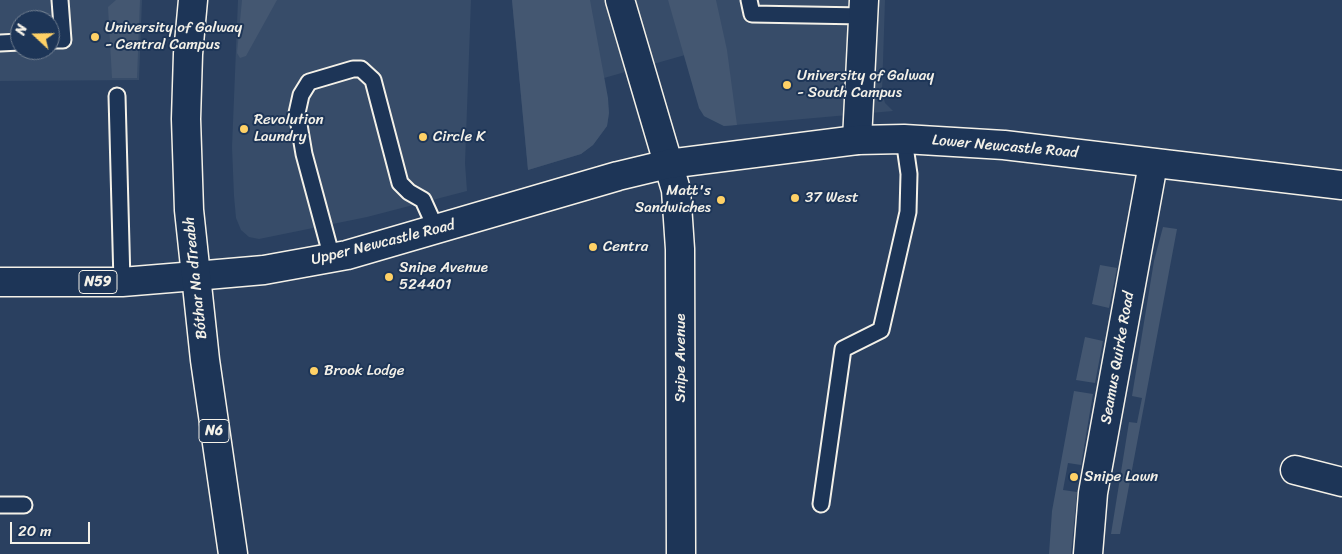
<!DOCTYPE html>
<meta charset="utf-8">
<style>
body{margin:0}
#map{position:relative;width:1342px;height:554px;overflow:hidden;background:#2a4060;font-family:Sriracha,sans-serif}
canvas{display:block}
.north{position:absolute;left:10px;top:10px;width:50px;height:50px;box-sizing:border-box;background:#1d3557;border:1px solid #738091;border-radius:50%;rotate:291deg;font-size:14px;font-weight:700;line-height:20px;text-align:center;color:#f4f1e8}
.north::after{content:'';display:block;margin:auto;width:18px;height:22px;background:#ffd166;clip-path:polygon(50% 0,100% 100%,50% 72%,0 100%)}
.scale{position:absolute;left:10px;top:522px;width:80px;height:22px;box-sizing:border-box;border:2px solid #f4f1e8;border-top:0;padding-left:6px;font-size:15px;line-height:18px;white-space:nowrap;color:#f4f1e8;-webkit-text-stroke:4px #1d3557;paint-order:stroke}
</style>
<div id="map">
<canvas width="1342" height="554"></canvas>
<div class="north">N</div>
<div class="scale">20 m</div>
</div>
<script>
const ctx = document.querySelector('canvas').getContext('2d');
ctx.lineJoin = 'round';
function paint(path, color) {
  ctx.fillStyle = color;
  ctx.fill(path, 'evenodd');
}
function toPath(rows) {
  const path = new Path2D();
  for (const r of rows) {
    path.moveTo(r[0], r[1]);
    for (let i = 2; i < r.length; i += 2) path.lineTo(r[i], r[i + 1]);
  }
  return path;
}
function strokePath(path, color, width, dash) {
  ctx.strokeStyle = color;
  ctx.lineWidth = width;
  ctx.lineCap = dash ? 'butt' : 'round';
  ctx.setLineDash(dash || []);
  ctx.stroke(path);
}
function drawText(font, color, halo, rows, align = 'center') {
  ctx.font = font + ' Sriracha,sans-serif';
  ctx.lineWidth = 4;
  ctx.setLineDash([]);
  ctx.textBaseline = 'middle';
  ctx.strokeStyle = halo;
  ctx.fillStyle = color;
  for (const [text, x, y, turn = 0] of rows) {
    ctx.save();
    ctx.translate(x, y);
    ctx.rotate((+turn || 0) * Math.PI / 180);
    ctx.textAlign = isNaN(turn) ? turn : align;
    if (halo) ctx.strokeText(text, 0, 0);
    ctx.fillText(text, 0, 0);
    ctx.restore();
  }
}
const built = toPath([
 [0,0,142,0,139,80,0,81],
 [20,20,50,20,50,50,20,50],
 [238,0,471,0,465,163,467,191,367,217,259,239,249,237,241,230,236,218,234,196,232,147],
 [512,0,885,0,882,92,885,103,893,111,724,126,704,116,695,92,685,55,604,78,609,113,607,126,593,145,581,154,528,170]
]);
const green = toPath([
 [116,0,140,0,137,78,112,78,108,7],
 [242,0,277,0,246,56,240,58,237,53],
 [512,0,590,0,608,98,609,113,607,126,593,145,581,154,528,170],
 [668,0,716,0,727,50,737,125,724,126,704,116,699,108],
 [1163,227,1177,229,1120,534,1111,534,1129,422,1137,423,1142,398,1132,396,1154,261],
 [1100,265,1117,268,1109,308,1092,304],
 [1085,337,1103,341,1095,383,1076,380],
 [1074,391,1093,394,1081,465,1068,463,1063,490,1077,492,1071,554,1049,554,1052,511]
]);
const lane = toPath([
 [749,0,752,14,863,16],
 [50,40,63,40,60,0],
 [0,43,20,42],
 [117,96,122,282],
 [332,258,304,154,297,113,301,95,309,82,353,69,361,69,373,80,400,183,409,192,423,200,437,231],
 [821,504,843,349,881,330,908,212,909,174,904,139],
 [0,505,24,505]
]);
const street = toPath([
 [620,0,676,190,680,249,681,554],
 [857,140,864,0],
 [1295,470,1342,482]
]);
const secondary = toPath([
 [195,276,264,270,347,255,618,176,668,164,857,140,904,139,1004,145,1342,185],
 [1088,554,1093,493,1153,164]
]);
const primary = toPath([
 [0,282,122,282,195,276]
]);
const highway = toPath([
 [193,0,188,54,186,119,189,210,205,360,233,554]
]);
const markers = [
 [95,37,5,"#ffd166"],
 [787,85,5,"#ffd166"],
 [244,129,5,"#ffd166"],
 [423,137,5,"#ffd166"],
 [795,198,5,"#ffd166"],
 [721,200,5,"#ffd166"],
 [593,247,5,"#ffd166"],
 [389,277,5,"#ffd166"],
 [314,371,5,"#ffd166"],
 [1074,477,5,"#ffd166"]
];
const shields = [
 [98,282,38],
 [214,431,30]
];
const shieldNames = [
 ["N59",98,282],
 ["N6",214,431]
];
const poiNames = [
 ["University of Galway",105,28],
 ["- Central Campus",105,45],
 ["University of Galway",797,76],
 ["- South Campus",797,93],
 ["Revolution",254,120],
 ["Laundry",254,137],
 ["Circle K",433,137],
 ["Matt's",711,191,"right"],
 ["Sandwiches",711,208,"right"],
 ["37 West",805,198],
 ["Centra",603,247],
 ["Snipe Avenue",399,268],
 ["524401",399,285],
 ["Brook Lodge",324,371],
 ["Snipe Lawn",1084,477]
];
const streetNames = [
 ["Lower Newcastle Road",1005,147,5],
 ["Upper Newcastle Road",383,243,-14],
 ["Bóthar Na dTreabh",196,278,-96],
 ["Snipe Avenue",681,358,-90],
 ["Seamus Quirke Road",1118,358,-80]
];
paint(built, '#374c69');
paint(green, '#445771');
strokePath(lane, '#f4f1e8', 19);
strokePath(street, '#f4f1e8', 31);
strokePath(secondary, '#f4f1e8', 31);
strokePath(primary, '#f4f1e8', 31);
strokePath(highway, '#f4f1e8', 31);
strokePath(lane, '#1d3557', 15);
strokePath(street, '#1d3557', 28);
strokePath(secondary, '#1d3557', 28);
strokePath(primary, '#1d3557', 28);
strokePath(highway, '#1d3557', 28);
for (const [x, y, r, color] of markers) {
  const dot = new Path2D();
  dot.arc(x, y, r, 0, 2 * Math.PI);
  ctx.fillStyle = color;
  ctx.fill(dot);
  strokePath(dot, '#1d3557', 2);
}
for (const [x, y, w] of shields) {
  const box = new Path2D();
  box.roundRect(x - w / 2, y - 11.5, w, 23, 4);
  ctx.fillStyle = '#1d3557';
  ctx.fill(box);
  strokePath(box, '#f4f1e8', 1);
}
drawText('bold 14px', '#f4f1e8', null, shieldNames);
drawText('15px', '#f4f1e8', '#1d3557', poiNames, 'left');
drawText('15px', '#f4f1e8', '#1d3557', streetNames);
</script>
